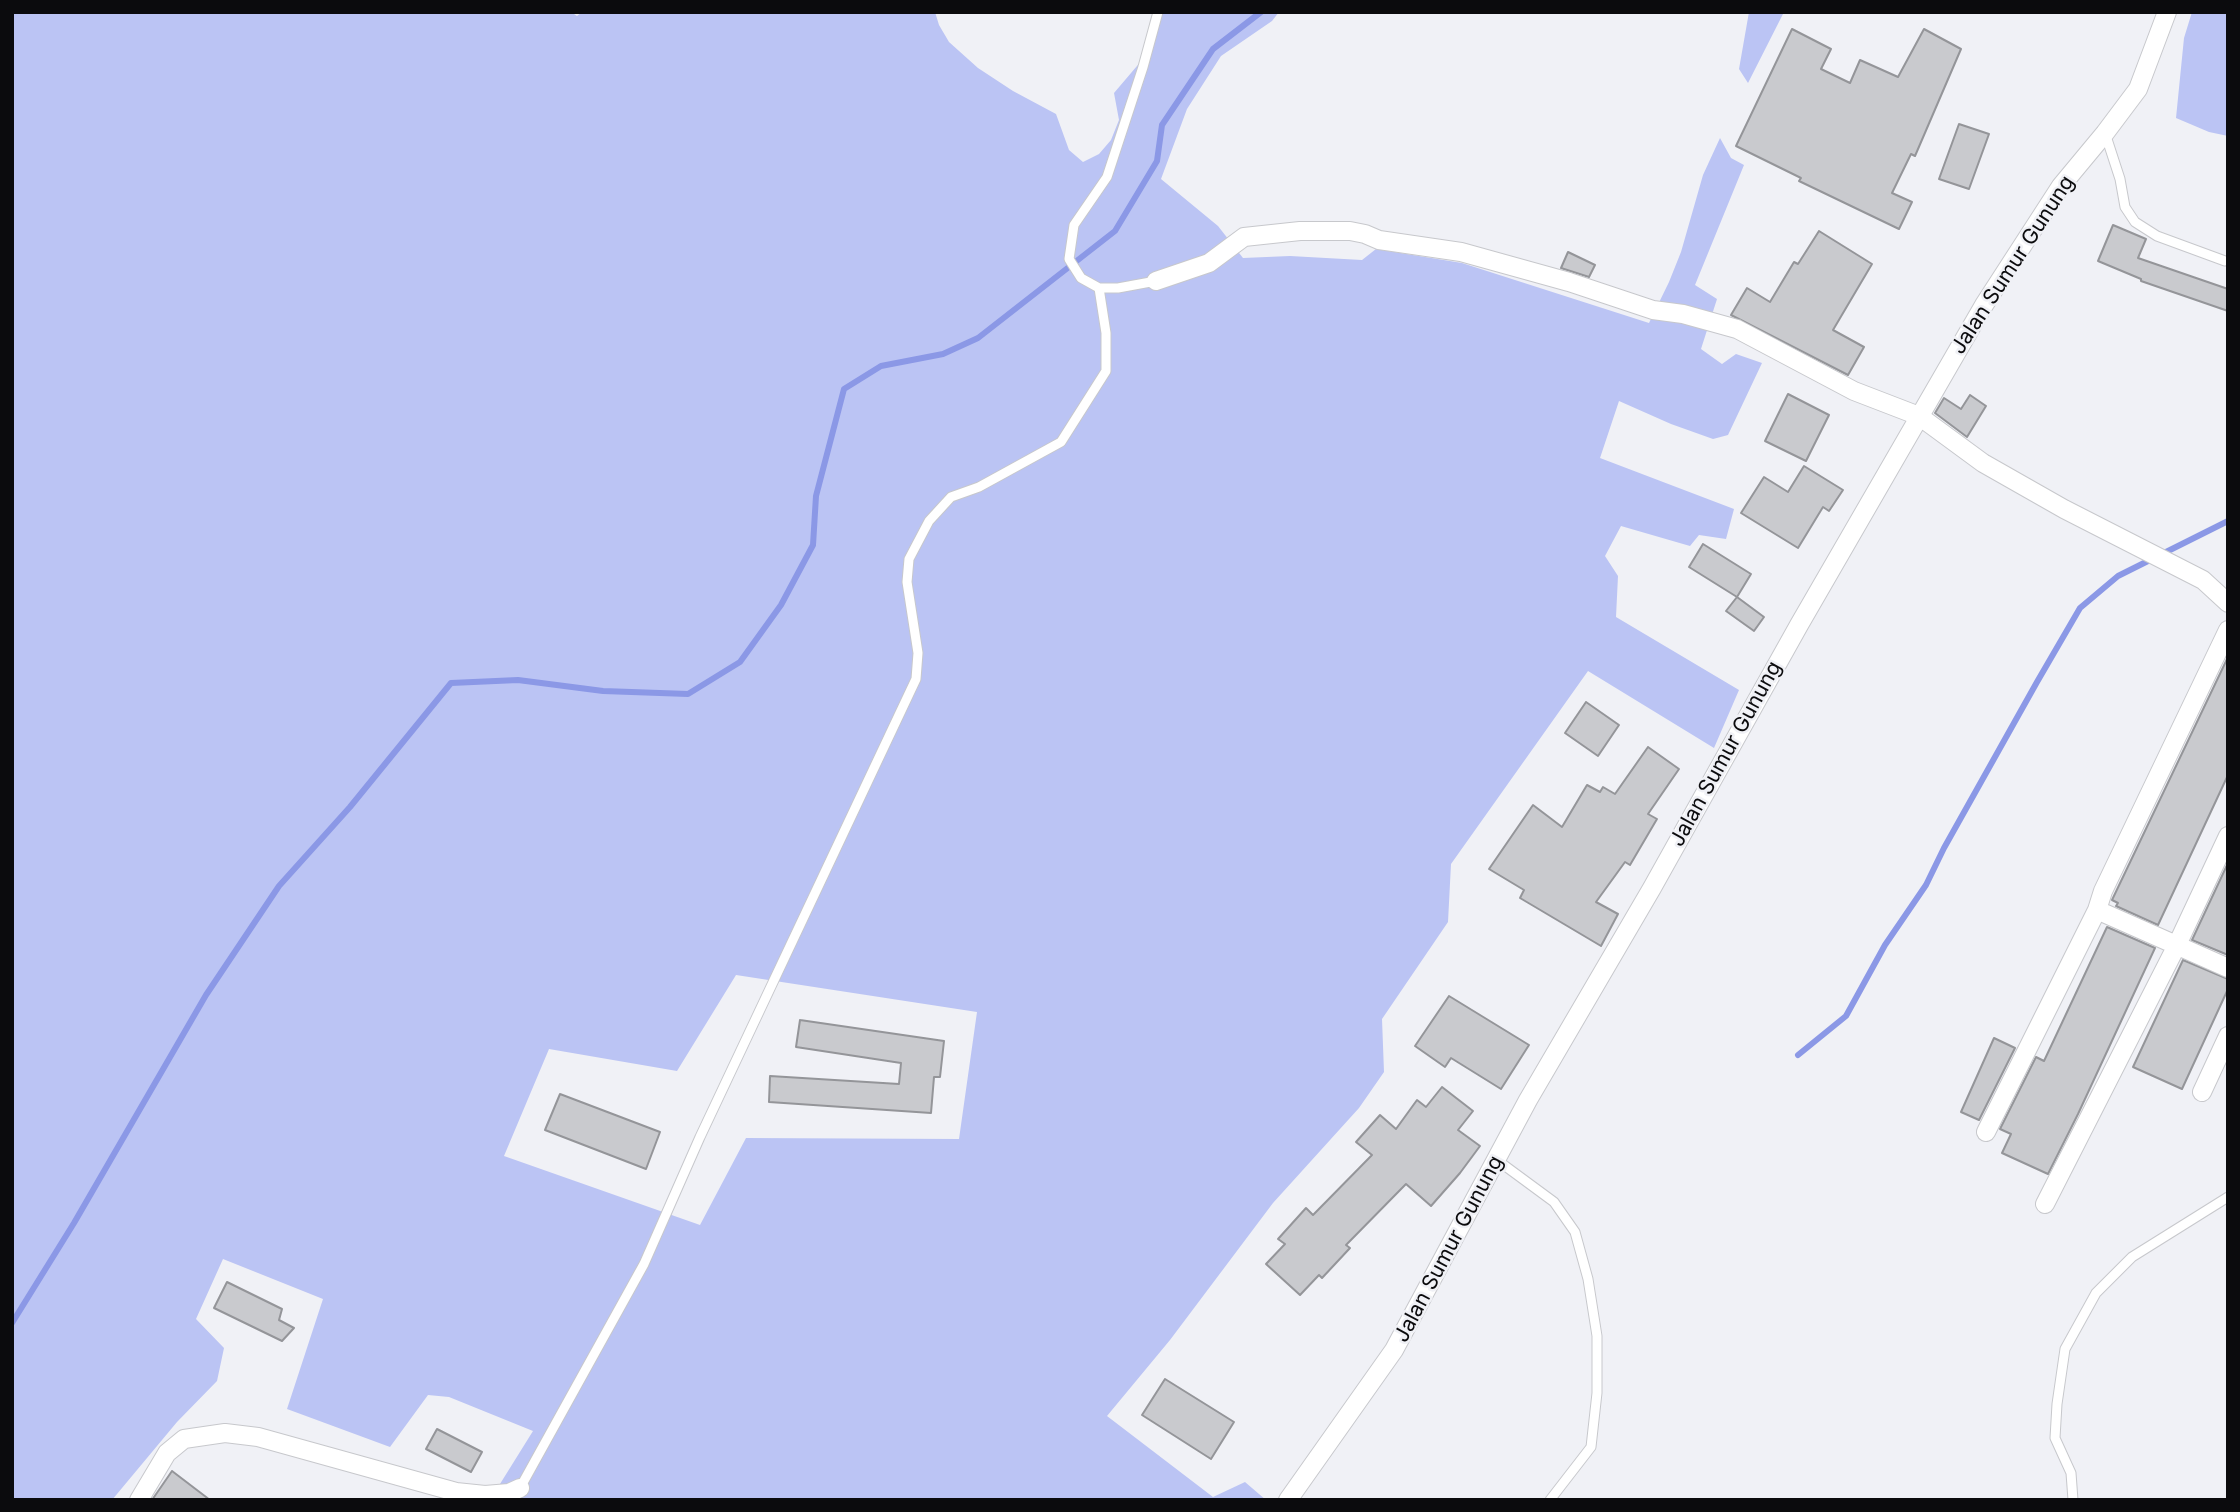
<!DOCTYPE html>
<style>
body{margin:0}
#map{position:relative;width:2240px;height:1512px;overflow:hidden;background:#f0f1f6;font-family:Inter,sans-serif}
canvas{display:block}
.frame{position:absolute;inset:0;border:14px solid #0b0b0d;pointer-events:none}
</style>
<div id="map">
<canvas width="2240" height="1512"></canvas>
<div class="frame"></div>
</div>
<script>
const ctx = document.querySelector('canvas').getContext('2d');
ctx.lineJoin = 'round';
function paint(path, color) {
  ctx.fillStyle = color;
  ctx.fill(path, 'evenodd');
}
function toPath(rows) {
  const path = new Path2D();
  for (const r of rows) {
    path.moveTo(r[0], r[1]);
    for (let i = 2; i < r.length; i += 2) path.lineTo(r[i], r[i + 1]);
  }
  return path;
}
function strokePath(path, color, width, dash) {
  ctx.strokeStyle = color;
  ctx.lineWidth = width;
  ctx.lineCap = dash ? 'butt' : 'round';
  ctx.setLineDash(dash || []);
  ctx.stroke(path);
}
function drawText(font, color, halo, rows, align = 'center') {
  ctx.font = font + ' Inter,sans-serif';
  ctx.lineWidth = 5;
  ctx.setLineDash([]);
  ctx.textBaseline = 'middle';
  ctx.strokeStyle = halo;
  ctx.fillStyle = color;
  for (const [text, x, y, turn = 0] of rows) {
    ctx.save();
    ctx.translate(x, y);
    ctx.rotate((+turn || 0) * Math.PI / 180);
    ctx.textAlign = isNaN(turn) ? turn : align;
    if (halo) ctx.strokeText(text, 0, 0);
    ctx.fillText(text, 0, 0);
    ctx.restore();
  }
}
const green = toPath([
 [12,12,571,12,577,16,582,12,935,12,939,25,949,42,978,68,1013,91,1056,114,1069,150,1083,162,1099,154,1111,140,1119,120,1114,93,1148,53,1155,12,1279,12,1272,21,1221,56,1187,109,1161,179,1218,226,1243,258,1290,256,1362,260,1376,249,1462,263,1649,323,1669,282,1681,252,1703,175,1720,138,1731,158,1744,165,1695,285,1717,299,1701,349,1722,364,1736,354,1762,363,1728,435,1713,439,1671,424,1619,401,1600,458,1734,509,1726,539,1699,535,1690,546,1621,526,1605,556,1618,576,1616,617,1739,690,1714,748,1588,671,1451,864,1448,922,1382,1019,1384,1072,1359,1108,1273,1203,1170,1340,1107,1416,1213,1497,1245,1482,1266,1500,490,1500,533,1431,449,1397,428,1395,390,1447,287,1409,323,1299,223,1259,196,1319,224,1348,217,1381,177,1422,112,1500,12,1500],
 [736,975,977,1012,959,1139,746,1138,700,1225,504,1156,549,1049,677,1071],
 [1749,12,1784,12,1748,83,1739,69],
 [2192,12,2228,12,2228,136,2209,132,2176,118,2184,38]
]);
const stream = toPath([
 [1798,1055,1846,1016,1885,945,1926,885,1944,848,2037,682,2080,608,2118,576,2228,521],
 [12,1323,74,1223,206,995,279,886,350,807,451,683,518,680,603,691,688,694,740,662,781,605,813,545,816,496,844,389,881,366,943,354,978,338,1115,231,1157,161,1162,125,1213,49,1261,12]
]);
const building = toPath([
 [1792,29,1831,49,1821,69,1850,83,1860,60,1898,77,1924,29,1961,49,1915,156,1911,154,1892,193,1912,202,1899,229,1799,181,1801,178,1736,146,1792,29],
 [1959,124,1989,134,1969,189,1939,179,1959,124],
 [2113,225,2146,239,2138,258,2228,289,2228,311,2141,281,2141,279,2098,261,2113,225],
 [1819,231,1872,264,1833,330,1864,347,1848,375,1731,315,1747,288,1770,302,1794,262,1798,264,1819,231],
 [1568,252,1595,265,1589,277,1561,268,1568,252],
 [1788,394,1829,415,1806,461,1765,441,1788,394],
 [1970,395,1986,406,1967,437,1935,413,1944,398,1961,409,1970,395],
 [1804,466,1843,490,1829,511,1823,507,1798,548,1741,513,1764,477,1788,492,1804,466],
 [1703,544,1751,574,1737,597,1689,567,1703,544],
 [1737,597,1764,617,1754,631,1726,611,1737,597],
 [2228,657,2228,775,2158,925,2116,906,2118,903,2112,900,2228,657],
 [1586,702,1619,725,1598,756,1565,733,1586,702],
 [1648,747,1679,769,1648,814,1657,819,1630,865,1625,862,1596,902,1618,914,1601,946,1520,898,1524,890,1489,869,1533,805,1562,827,1587,785,1600,792,1603,787,1615,794,1648,747],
 [2228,863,2228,955,2192,940,2228,863],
 [2107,927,2155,948,2078,1114,2048,1174,2002,1153,2011,1134,2000,1129,2036,1057,2044,1061,2107,927],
 [2183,960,2228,979,2228,989,2182,1089,2133,1067,2183,960],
 [1449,996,1529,1045,1501,1089,1451,1058,1445,1067,1415,1046,1449,996],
 [800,1020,944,1041,940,1077,934,1077,931,1113,769,1102,770,1076,899,1084,901,1063,796,1047,800,1020],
 [1994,1038,2015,1048,1979,1120,1961,1112,1994,1038],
 [1442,1087,1473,1111,1458,1130,1480,1146,1460,1173,1431,1206,1406,1184,1346,1245,1350,1248,1322,1278,1319,1275,1300,1295,1266,1264,1285,1244,1278,1239,1306,1208,1313,1215,1372,1155,1356,1142,1380,1115,1396,1129,1417,1100,1426,1107,1442,1087],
 [560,1094,660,1132,646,1169,545,1130,560,1094],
 [227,1282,282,1309,279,1320,294,1328,282,1341,214,1308,227,1282],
 [1165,1379,1234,1422,1211,1459,1142,1415,1165,1379],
 [437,1429,482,1452,471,1472,426,1449,437,1429],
 [172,1471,210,1500,152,1500,172,1471]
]);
const service = toPath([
 [2105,133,2120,179,2125,207,2135,222,2157,236,2225,261],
 [1156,281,1118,288,1099,288,1081,278,1069,259,1074,225,1107,177,1143,67,1158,12],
 [1497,1160,1554,1202,1575,1232,1588,1279,1597,1336,1597,1393,1591,1447,1550,1500],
 [520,1488,644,1264,700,1137,916,679,918,653,907,582,909,559,929,521,951,497,979,487,1061,442,1106,371,1106,333,1099,288],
 [2073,1500,2071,1473,2055,1438,2057,1404,2065,1349,2096,1293,2132,1257,2228,1197]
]);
const minor = toPath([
 [1156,281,1209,263,1244,237,1300,231,1350,231,1365,234,1379,240,1461,252,1569,282,1653,310,1683,314,1737,329,1854,391,1919,416,1983,463,2064,509,2203,580,2228,603],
 [2097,910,2228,968],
 [2202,1092,2228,1036],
 [1986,1132,2097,910,2103,891,2228,630],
 [2045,1204,2176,947,2228,836],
 [139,1500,167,1453,184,1439,225,1433,258,1437,456,1492,485,1495,509,1493,520,1488],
 [1288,1500,1394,1350,1528,1100,1652,888,1799,625,1984,305,2061,186,2105,133,2138,89,2167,12]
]);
const streetNames = [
 ["Jalan Sumur Gunung",2013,265,-57],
 ["Jalan Sumur Gunung",1726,754,-61],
 ["Jalan Sumur Gunung",1449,1249,-62]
];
paint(green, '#bbc4f4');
strokePath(stream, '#8b98e6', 6);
paint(building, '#c9cace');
strokePath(building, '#949599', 2);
strokePath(service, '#c7c8cc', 11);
strokePath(minor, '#c7c8cc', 20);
strokePath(service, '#fff', 9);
strokePath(minor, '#fff', 18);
drawText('21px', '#0b0b0d', '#f0f1f6', streetNames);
</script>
